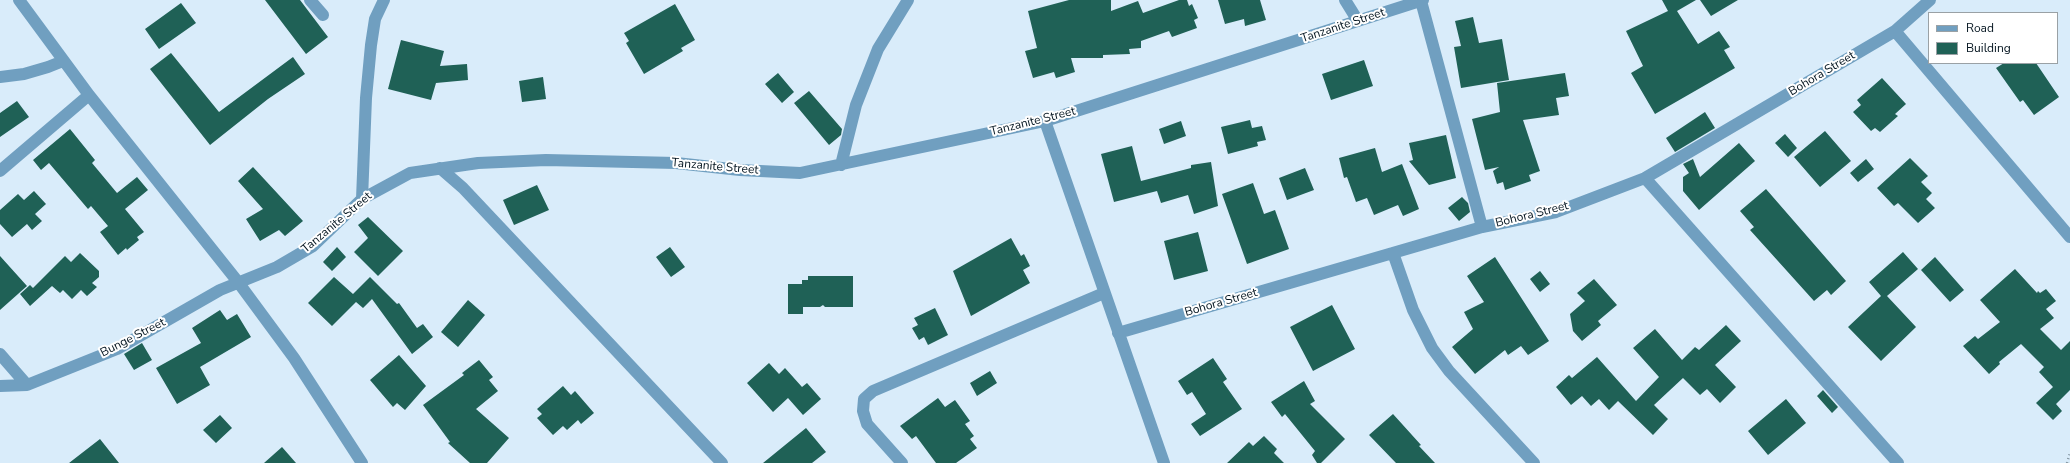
<!DOCTYPE html>
<style>
body{margin:0}
#map{position:relative;width:2070px;height:463px;overflow:hidden;background:#d9ecfa;font-family:"Nunito Sans",sans-serif}
canvas{display:block}
.legend{position:absolute;left:1928px;top:12px;width:130px;height:52px;box-sizing:border-box;background:#fff;border:1px solid #9aa1a5;margin:0;padding:5px 7px;list-style:none;font-size:12px;color:#02131e}
.legend li{display:flex;align-items:center;gap:8px;height:20px}
.legend b{width:20px;border:1px solid #9aa1a5}
</style>
<div id="map">
<canvas width="2070" height="463"></canvas>
<ul class="legend">
<li><b style="height:5px;background:#709fc0"></b>Road</li>
<li><b style="height:11px;background:#1f6156"></b>Building</li>
</ul>
</div>
<script>
const ctx = document.querySelector('canvas').getContext('2d');
ctx.lineJoin = 'round';
function paint(path, color) {
  ctx.fillStyle = color;
  ctx.fill(path, 'evenodd');
}
function toPath(rows) {
  const path = new Path2D();
  for (const r of rows) {
    path.moveTo(r[0], r[1]);
    for (let i = 2; i < r.length; i += 2) path.lineTo(r[i], r[i + 1]);
  }
  return path;
}
function strokePath(path, color, width, dash) {
  ctx.strokeStyle = color;
  ctx.lineWidth = width;
  ctx.lineCap = dash ? 'butt' : 'round';
  ctx.setLineDash(dash || []);
  ctx.stroke(path);
}
function drawText(font, color, halo, rows, align = 'center') {
  ctx.font = font + ' "Nunito Sans",sans-serif';
  ctx.lineWidth = 4;
  ctx.setLineDash([]);
  ctx.textBaseline = 'middle';
  ctx.strokeStyle = halo;
  ctx.fillStyle = color;
  for (const [text, x, y, turn = 0] of rows) {
    ctx.save();
    ctx.translate(x, y);
    ctx.rotate((+turn || 0) * Math.PI / 180);
    ctx.textAlign = isNaN(turn) ? turn : align;
    if (halo) ctx.strokeText(text, 0, 0);
    ctx.fillText(text, 0, 0);
    ctx.restore();
  }
}
const building = toPath([
 [265,0,300,0,328,37,306,54],
 [1069,0,1111,0,1111,11,1138,1,1143,13,1179,0,1187,0,1189,6,1192,4,1198,18,1194,20,1197,28,1172,37,1169,31,1141,41,1141,48,1129,49,1130,54,1103,55,1103,58,1071,58,1075,72,1056,78,1054,72,1033,78,1025,51,1037,48,1028,11],
 [1218,0,1260,0,1266,20,1245,26,1244,19,1225,24],
 [1662,0,1696,0,1677,11,1698,44,1719,31,1730,47,1724,50,1735,68,1655,114,1631,73,1643,66,1626,31,1668,11],
 [1700,0,1738,0,1711,16],
 [181,3,196,23,159,49,145,29],
 [675,4,695,40,681,48,683,51,644,74,626,43,629,41,624,33],
 [1473,17,1479,43,1502,39,1509,80,1461,88,1454,47,1461,46,1455,21],
 [401,40,444,51,440,66,467,64,468,80,436,83,431,100,388,89],
 [171,53,219,112,293,57,305,74,268,99,210,145,150,69],
 [1364,60,1373,86,1331,100,1322,74],
 [2004,63,2036,63,2059,97,2034,115,2023,100,2020,102,1996,68],
 [778,73,794,92,782,103,765,84],
 [1565,73,1569,96,1556,98,1559,115,1523,120,1540,171,1529,175,1531,181,1505,190,1503,182,1497,184,1493,171,1499,167,1485,170,1472,119,1500,112,1497,83],
 [543,77,546,99,522,102,519,81],
 [1882,78,1906,104,1895,114,1898,116,1880,132,1875,128,1871,131,1853,112,1861,105,1857,100],
 [809,91,842,129,841,135,829,145,794,103],
 [17,101,29,117,0,137,0,113],
 [1705,112,1715,128,1675,152,1666,138],
 [1250,120,1252,128,1262,126,1266,140,1257,142,1258,146,1228,154,1221,127],
 [1181,121,1186,136,1164,144,1159,129],
 [70,129,95,160,92,163,117,193,137,177,148,190,125,209,144,232,137,237,139,240,127,250,126,248,118,255,100,232,108,226,91,206,88,209,49,163,41,170,33,160],
 [1825,131,1851,161,1820,187,1794,157],
 [1785,134,1797,148,1788,157,1775,143],
 [1446,135,1456,178,1429,185,1409,161,1413,160,1409,143],
 [1739,143,1755,161,1699,210,1683,191,1683,177,1689,173,1683,164,1693,159,1700,177],
 [1132,146,1141,181,1191,168,1191,165,1211,162,1218,206,1194,214,1188,195,1161,203,1157,191,1114,202,1101,154],
 [1375,148,1382,172,1402,164,1419,209,1403,216,1398,205,1374,215,1367,198,1356,202,1347,177,1344,178,1339,158],
 [1910,158,1928,176,1921,182,1932,193,1926,199,1935,208,1918,223,1898,203,1894,206,1877,188],
 [1866,159,1874,169,1858,182,1850,173],
 [253,167,303,221,285,236,279,230,260,241,246,219,263,209,238,181],
 [1305,168,1314,190,1287,200,1279,178],
 [1253,183,1264,214,1275,210,1289,249,1247,264,1222,194],
 [537,185,549,210,514,225,503,200],
 [1766,189,1846,281,1831,295,1827,290,1814,301,1750,230,1754,227,1740,211],
 [34,191,46,204,35,214,42,221,32,230,27,224,12,237,0,224,0,210,18,194,24,200],
 [1462,197,1468,203,1470,212,1459,221,1448,208],
 [368,217,403,251,378,276,354,252,368,238,358,225],
 [1198,232,1208,271,1174,280,1164,241],
 [1011,238,1021,256,1024,254,1030,266,1023,270,1030,283,971,316,953,271],
 [337,247,346,257,332,271,323,262],
 [670,247,685,267,671,277,656,257],
 [1903,252,1918,269,1887,296,1916,327,1881,361,1848,327,1881,296,1869,282],
 [80,253,99,271,99,277,92,283,97,287,87,296,81,290,72,299,63,290,60,293,52,286,30,306,20,294,30,285,33,288,65,256,71,262],
 [0,256,27,286,0,310],
 [1495,257,1549,341,1528,355,1521,346,1508,355,1505,350,1475,374,1452,347,1473,329,1464,312,1484,302,1467,276],
 [1935,257,1964,290,1950,302,1921,270],
 [2015,269,2037,293,2038,291,2040,293,2046,289,2056,301,2046,309,2054,318,2040,329,2061,350,2070,341,2070,390,2056,404,2062,411,2053,420,2036,403,2053,387,2039,372,2044,367,2021,344,1999,362,2000,364,1989,374,1963,346,1975,336,1978,339,2000,322,1980,300],
 [1540,271,1550,284,1540,292,1530,279],
 [808,276,853,276,853,307,825,307,823,305,820,307,803,307,803,314,788,314,788,284,802,284,802,280,808,280],
 [334,277,353,294,370,277,397,304,399,303,417,328,423,324,433,337,412,354,372,299,363,308,356,302,332,326,308,303],
 [1594,279,1617,305,1598,321,1601,325,1582,341,1573,331,1570,314,1585,301,1577,293],
 [468,300,485,315,458,347,441,332],
 [1332,305,1355,349,1313,371,1290,327],
 [935,308,948,335,928,345,924,337,919,340,912,328,918,325,914,318],
 [220,310,227,320,237,314,251,337,200,367,210,385,177,404,156,368,201,343,192,328],
 [1726,325,1741,341,1715,365,1736,387,1720,403,1707,389,1700,395,1683,378,1654,405,1668,419,1653,435,1618,401,1609,410,1599,399,1591,406,1582,396,1571,405,1556,387,1569,375,1572,378,1597,357,1636,401,1659,377,1633,348,1655,329,1682,360,1695,347,1699,350],
 [142,343,152,360,134,370,124,354],
 [399,355,426,386,405,410,397,403,393,407,370,380],
 [1213,358,1227,379,1223,382,1242,409,1200,436,1191,424,1206,414,1192,392,1187,395,1178,381],
 [479,360,493,377,489,380,498,391,476,409,509,438,487,463,470,463,448,443,450,442,423,405,464,375,462,373],
 [769,363,779,374,785,368,802,387,807,383,821,399,803,415,788,398,773,412,747,383],
 [990,371,997,383,977,396,970,383],
 [1304,381,1315,401,1310,404,1345,439,1321,463,1317,463,1312,455,1315,451,1285,414,1282,417,1271,402],
 [563,386,571,395,575,391,594,413,581,424,578,420,567,430,563,426,553,435,537,418,542,414,537,409],
 [1823,390,1838,407,1832,413,1817,396],
 [938,398,945,407,955,400,970,421,965,424,974,436,970,439,977,448,956,463,936,463,916,436,912,439,900,426],
 [1786,399,1806,423,1768,455,1748,431],
 [1393,414,1421,445,1419,446,1435,463,1396,463,1369,435],
 [220,415,232,428,216,443,203,430],
 [806,428,826,452,812,463,763,463],
 [1264,436,1277,449,1274,453,1284,463,1227,463,1249,442,1253,446],
 [100,439,119,463,69,463],
 [282,447,296,463,264,463]
]);
const path = toPath([
 [2067,463,2070,453]
]);
const street = toPath([
 [19,0,89,95,238,282,294,358,362,463],
 [310,0,323,15],
 [1345,0,1358,21],
 [1421,1,1482,227],
 [1895,31,2070,237],
 [0,77,24,74,48,67,63,61],
 [1045,121,1164,463],
 [841,165,856,105,878,49,908,0],
 [440,168,463,188,722,463],
 [0,171,89,95],
 [1645,178,1898,463],
 [362,199,366,98,371,45,375,19,384,0],
 [1393,253,1413,310,1432,348,1449,371,1534,463],
 [1118,333,1482,227,1556,212,1645,178,1895,31,1930,0],
 [0,354,27,385],
 [0,386,27,385,117,349,220,290,277,267,313,246,362,199,410,173,478,163,546,160,676,163,740,170,800,173,1045,121,1423,0],
 [902,463,867,424,863,411,864,399,873,391,1104,293]
]);
const streetNames = [
 ["Tanzanite Street",1343,26,-18],
 ["Bohora Street",1822,74,-31],
 ["Tanzanite Street",1033,122,-14],
 ["Tanzanite Street",715,167,5],
 ["Bohora Street",1532,215,-14],
 ["Tanzanite Street",337,223,-40],
 ["Bohora Street",1221,303,-16],
 ["Bunge Street",133,338,-27]
];
paint(building, '#1f6156');
strokePath(path, '#7e919d', 2.5, [1, 3]);
strokePath(street, '#709fc0', 12);
drawText('12px', '#02131e', '#fff', streetNames);
</script>
